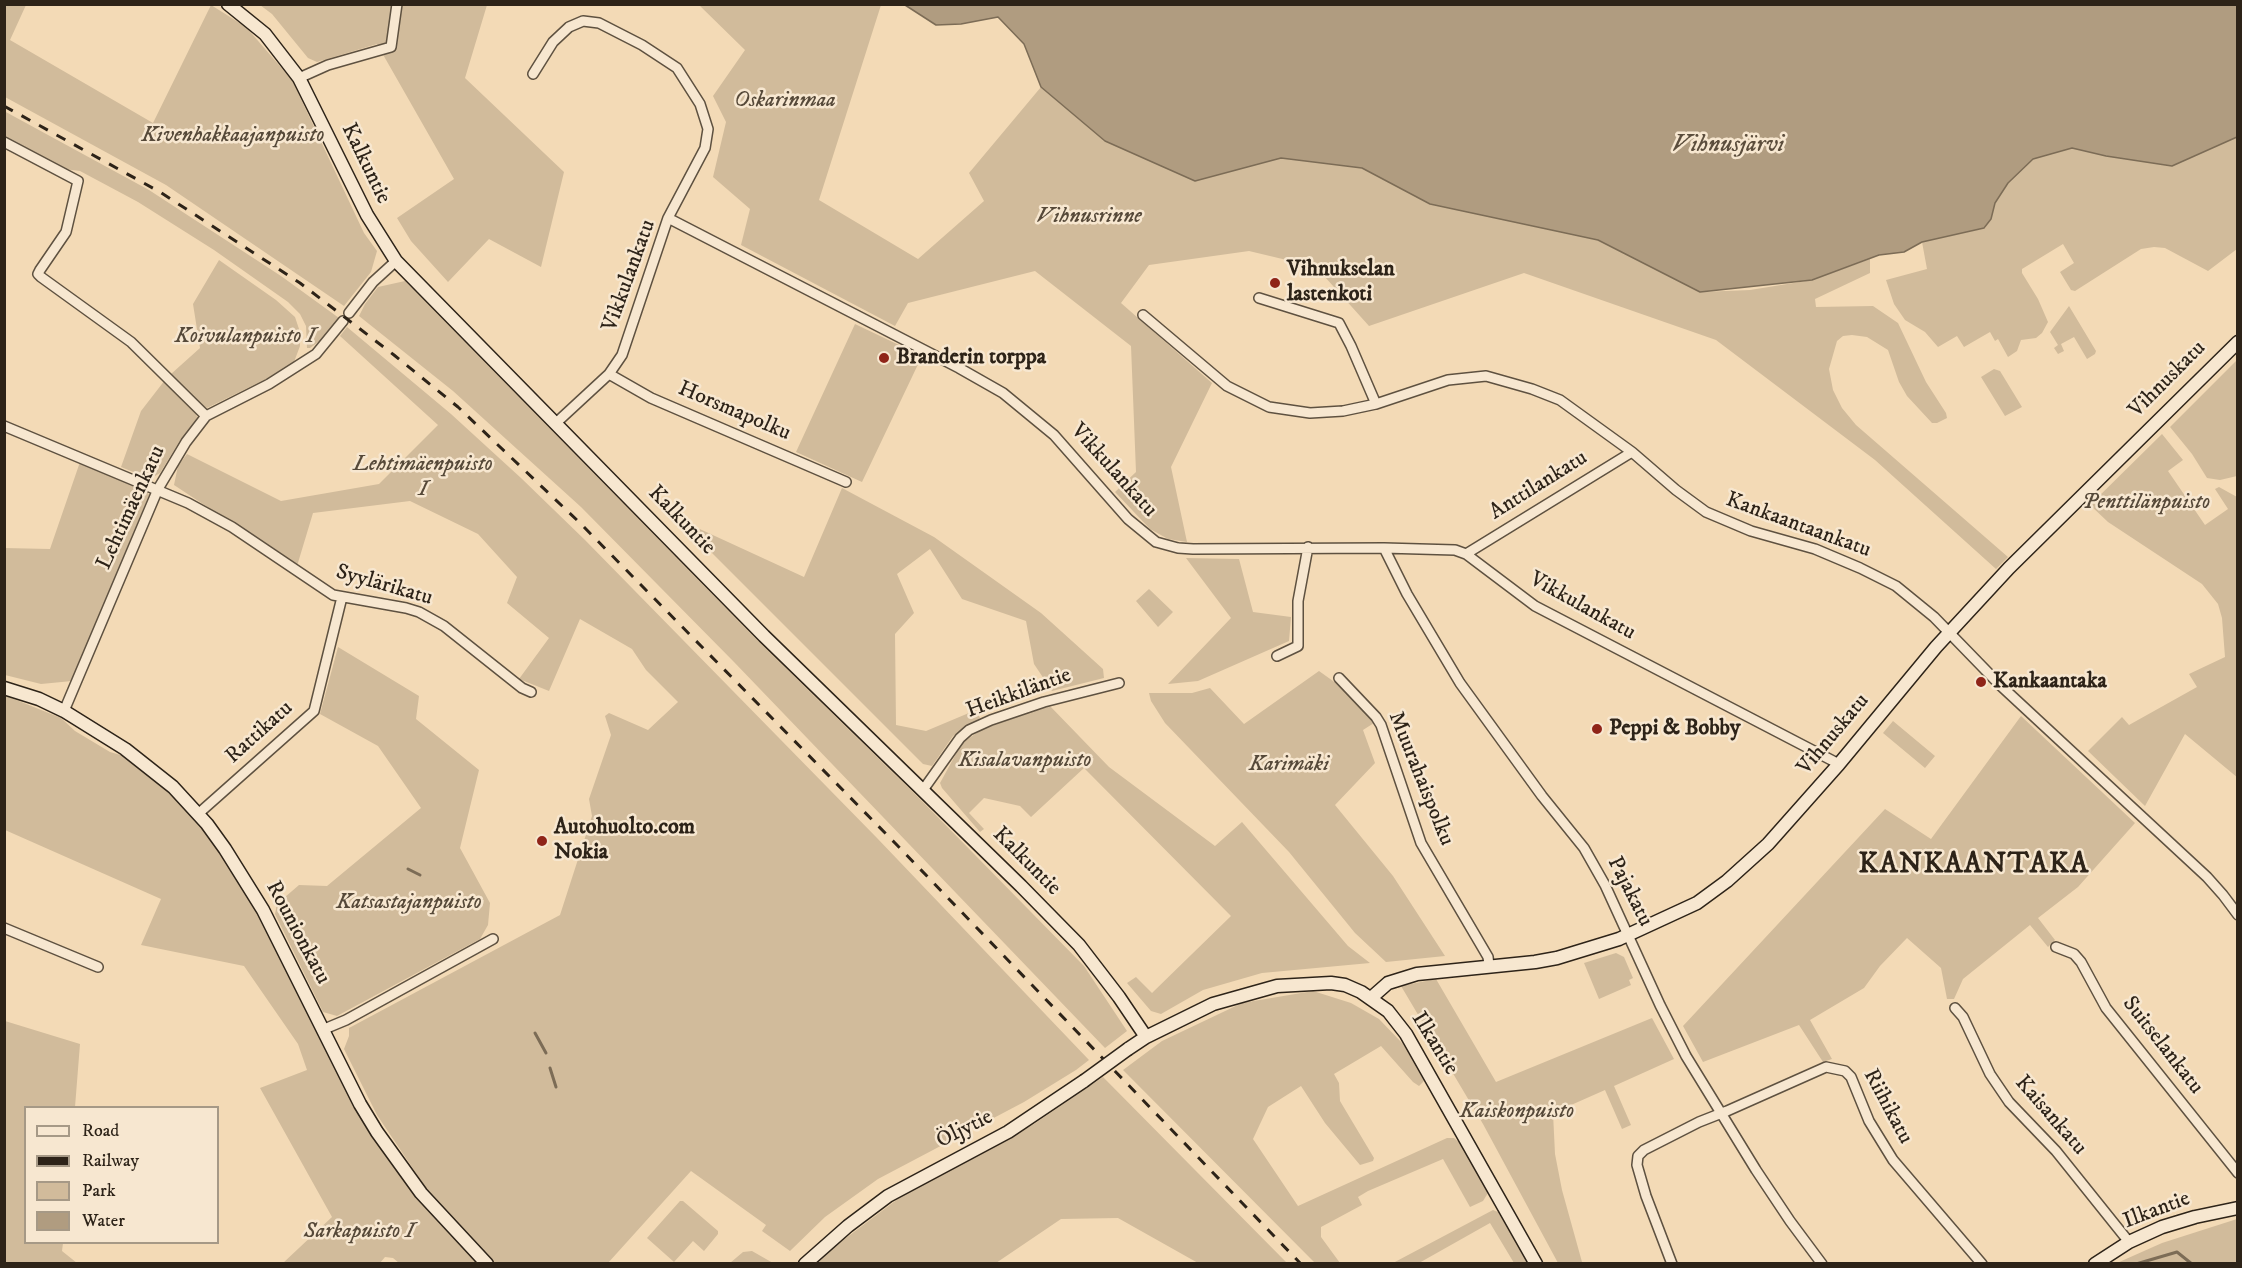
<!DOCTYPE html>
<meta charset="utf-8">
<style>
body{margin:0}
#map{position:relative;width:2242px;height:1268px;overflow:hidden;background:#f3dab6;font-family:"IM FELL DW Pica",serif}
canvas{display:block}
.frame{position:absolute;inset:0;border:6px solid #2d2318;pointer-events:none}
.legend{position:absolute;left:24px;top:1106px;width:195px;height:138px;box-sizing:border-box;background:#f7e7d0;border:2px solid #a69986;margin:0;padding:8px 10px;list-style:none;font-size:18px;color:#2d2318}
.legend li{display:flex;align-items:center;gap:12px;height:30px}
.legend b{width:30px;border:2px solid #a69986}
</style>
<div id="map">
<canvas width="2242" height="1268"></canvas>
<div class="frame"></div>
<ul class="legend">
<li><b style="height:8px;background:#f7e7d0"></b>Road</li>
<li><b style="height:8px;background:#2d2318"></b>Railway</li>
<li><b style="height:16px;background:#d1bb9b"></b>Park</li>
<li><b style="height:16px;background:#b09c80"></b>Water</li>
</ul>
</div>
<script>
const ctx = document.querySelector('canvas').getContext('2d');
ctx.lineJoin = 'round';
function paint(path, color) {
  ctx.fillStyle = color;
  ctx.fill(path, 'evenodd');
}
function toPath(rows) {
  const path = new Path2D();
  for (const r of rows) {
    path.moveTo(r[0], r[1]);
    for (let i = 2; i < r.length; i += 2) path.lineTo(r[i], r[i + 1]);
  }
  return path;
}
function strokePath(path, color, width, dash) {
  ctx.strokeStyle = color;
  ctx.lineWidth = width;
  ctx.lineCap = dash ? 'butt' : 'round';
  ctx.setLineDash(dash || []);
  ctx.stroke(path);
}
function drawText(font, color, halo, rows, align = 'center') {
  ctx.font = font + ' "IM FELL DW Pica",serif';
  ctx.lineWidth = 5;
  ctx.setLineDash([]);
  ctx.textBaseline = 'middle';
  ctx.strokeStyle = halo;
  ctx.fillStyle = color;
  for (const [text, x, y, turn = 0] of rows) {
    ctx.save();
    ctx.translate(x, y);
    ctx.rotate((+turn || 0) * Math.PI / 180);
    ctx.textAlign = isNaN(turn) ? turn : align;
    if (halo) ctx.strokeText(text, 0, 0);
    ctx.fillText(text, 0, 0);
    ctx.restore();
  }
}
const green = toPath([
 [4,5,26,5,10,40,153,123,211,5,246,27,292,80,364,233,377,251,371,272,344,306,166,185,5,97],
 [260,5,487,5,465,78,564,172,541,267,489,239,448,282,411,241,397,218,454,179,377,44,317,62,308,58,272,14],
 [699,5,881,5,819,200,918,259,984,201,969,173,1041,87,1106,141,1195,181,1281,158,1362,168,1430,204,1598,240,1700,292,1750,290,1812,280,1870,259,1870,273,1815,299,1816,307,1873,306,1898,323,1926,382,1946,413,1947,418,1937,423,1932,423,1907,396,1899,382,1888,350,1867,337,1852,335,1843,336,1837,341,1829,369,1833,390,1842,408,1856,425,2008,557,1996,569,1875,460,1716,340,1524,273,1369,326,1316,267,1249,251,1149,265,1121,303,1212,383,1171,467,1187,542,1168,539,1150,529,1115,492,1136,472,1131,346,1035,271,908,303,895,326,741,245,750,209,713,177,726,122,713,96,745,50],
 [4,111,149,190,281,276,339,318,321,340,310,348,307,348,306,326,300,314,288,302,214,250,138,202,80,171,64,169,5,139],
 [2237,137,2237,249,2208,271,2165,248,2154,247,2141,249,2075,291,2071,290,2060,272,2074,263,2063,244,2022,269,2022,273,2038,299,2048,322,2042,333,2036,338,2021,340,2017,351,2008,357,1998,339,1995,341,1990,332,1964,347,1957,336,1938,347,1925,332,1905,320,1894,304,1886,280,1927,269,1922,242,1985,228,1991,219,1995,203,2008,183,2032,159,2072,148,2106,156,2172,166],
 [219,260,276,300,295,317,300,332,300,346,294,362,280,372,207,408,202,405,171,374,200,348,193,304],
 [405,281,761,644,922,801,1084,966,1127,1031,1105,1048,734,662,581,507,453,391,359,316,365,304,378,287],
 [2069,306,2096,351,2095,354,2087,359,2074,337,2061,344,2064,351,2058,354,2054,348,2058,345,2050,332],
 [855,324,922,356,862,482,796,452],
 [347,327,451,414,521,478,585,540,877,838,1089,1060,1076,1070,1024,1102,878,1179,825,1217,790,1251,762,1231,766,1225,691,1171,608,1263,495,1263,426,1188,377,1115,344,1049,349,1036,349,1028,560,915,592,816,589,799,611,735,605,716,609,713,648,730,678,702,646,670,632,649,580,619,549,691,519,679,549,638,507,603,517,577,478,534,410,501,313,513,297,566,174,485,178,466,187,454,281,501,379,484,438,425,340,336],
 [2237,360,2237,476,2220,480,2207,478,2192,454,2170,427],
 [1994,369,2000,371,2022,407,2005,416,1981,377],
 [165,380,195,411,197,417,195,423,179,442,160,473,155,476,148,478,121,467,141,411],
 [2162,434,2183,460,2168,471,2205,525,2228,509,2215,489,2219,487,2237,497,2238,778,2185,734,2145,806,2088,751,2122,717,2129,725,2197,687,2189,674,2225,657,2222,618,2218,604,2202,584,2108,522,2090,505],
 [80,462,146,489,149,495,72,681,41,684,5,675,4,548,50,549],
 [842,488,934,537,1041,613,1103,669,1104,678,1052,691,1034,664,1026,621,962,599,930,549,897,574,914,613,895,634,896,725,926,731,976,710,980,718,953,736,932,766,923,764,678,519,804,577],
 [1186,558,1239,559,1253,612,1291,617,1289,641,1198,681,1168,684,1231,618],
 [1149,589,1173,612,1158,627,1136,601],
 [338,647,419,696,416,719,479,770,460,848,490,903,488,925,480,939,337,1016,323,1012,275,914,277,904,299,885,327,886,421,808,378,746,320,714],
 [1319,671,1340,686,1374,723,1363,730,1375,763,1335,805,1393,876,1445,956,1386,962,1355,933,1289,852,1165,723,1151,701,1149,693,1192,693,1210,688,1244,724],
 [4,695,61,718,75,731,110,752,124,756,176,798,206,833,248,896,281,956,350,1097,375,1139,412,1192,479,1263,399,1263,393,1258,385,1257,380,1263,283,1263,332,1217,260,1088,307,1070,298,1044,244,966,141,945,161,899,5,830],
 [1049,705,1109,767,1215,846,1242,822,1348,946,1370,963,1262,973,1203,990,1161,1014,1151,1011,1127,983,1136,977,1152,993,1231,916,1084,768,1031,817,1020,806,984,798,969,813,984,829,980,832,942,788,940,783,962,743,981,730],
 [2021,716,2135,823,2078,887,2038,918,2055,940,2048,947,2030,925,1963,979,1954,999,1947,999,1941,968,1907,938,1880,966,1864,988,1810,1020,1832,1059,1823,1062,1799,1025,1703,1062,1683,1026,1885,809,1931,839],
 [1893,721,1935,756,1925,768,1883,733],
 [1616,953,1624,957,1633,978,1629,980,1631,985,1599,999,1584,963],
 [1436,979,1496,1082,1652,1018,1674,1059,1614,1086,1631,1125,1622,1129,1605,1090,1553,1113,1555,1154,1562,1190,1582,1262,1578,1263,1558,1263,1483,1124,1401,986],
 [1313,991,1351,1003,1379,1019,1403,1044,1424,1081,1419,1086,1413,1082,1381,1046,1334,1074,1339,1083,1340,1101,1374,1158,1373,1161,1360,1165,1325,1123,1301,1086,1268,1107,1253,1139,1298,1206,1447,1138,1454,1138,1461,1144,1488,1193,1483,1201,1470,1207,1443,1159,1368,1191,1358,1197,1362,1205,1321,1227,1321,1237,1340,1263,1315,1263,1123,1070,1162,1041,1242,1003],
 [5,1021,80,1044,75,1107,26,1108,26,1242,63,1243,62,1251,77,1263,5,1263],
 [1103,1077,1287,1263,1198,1263,1118,1218,1061,1219,996,1263,817,1264,834,1247,915,1186,976,1156,1034,1124],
 [680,1201,683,1201,718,1231,718,1234,704,1251,693,1241,674,1262,647,1238],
 [1493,1210,1498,1212,1528,1263,1514,1263,1490,1223,1419,1263,1393,1263],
 [2237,1219,2237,1263,2117,1263,2162,1243],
 [752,1251,773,1263,730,1263,743,1252]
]);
const water = toPath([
 [905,5,2237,5,2237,137,2172,166,2106,156,2072,148,2033,159,2008,183,1995,203,1991,219,1984,228,1922,242,1904,252,1879,255,1812,280,1700,292,1598,240,1430,204,1362,168,1281,158,1195,181,1105,141,1041,87,1024,44,998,17,961,24,936,25,905,5]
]);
const stream = toPath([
 [408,869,420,875],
 [535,1033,546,1053],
 [550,1068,556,1087],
 [2136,1264,2177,1252,2192,1264]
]);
const street = toPath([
 [533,74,553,42,569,27,583,21,599,23,642,45,677,68,700,104,708,129,705,148,668,218,622,355,609,374,556,423],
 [299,78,328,65,391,47,397,4],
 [4,142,78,181,66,232,40,270,38,274,41,277,131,342,206,416],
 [668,218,959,368,1003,393,1054,435,1128,519,1156,542,1178,548,1193,549,1384,548,1455,550,1466,554,1535,606,1839,764],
 [1259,298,1339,323,1351,346,1376,404],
 [349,313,373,282,396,261],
 [1143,315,1227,386,1269,407,1310,413,1343,411,1376,404,1448,380,1486,376,1532,389,1560,400,1632,452,1676,490,1706,512,1751,531,1815,549,1860,568,1896,586,1934,617,2000,685,2207,877,2223,895,2238,915],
 [609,374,651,398,846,482],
 [4,426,188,503,232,527,333,595,406,608,419,612,444,626,522,688,531,692],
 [1384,548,1407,594,1460,683,1542,796,1584,848,1605,885,1660,1005,1686,1056,1756,1170,1790,1221,1822,1264],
 [1466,554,1632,452],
 [1277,656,1298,646,1298,601,1308,547],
 [1339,678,1376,717,1381,725,1421,843,1488,957,1489,965],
 [64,711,158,489,186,442,206,416,269,384,316,354,343,321],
 [923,790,960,738,969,730,991,720,1044,702,1119,683],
 [198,814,314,711,342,597],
 [4,928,98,967],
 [2056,947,2074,954,2081,962,2106,1008,2238,1173],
 [1955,1008,1963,1017,1990,1074,2009,1102,2056,1151,2129,1242],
 [322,1030,346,1020,493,939],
 [1672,1264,1646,1196,1637,1165,1638,1156,1644,1150,1699,1122,1727,1111,1826,1067,1845,1071,1851,1077,1869,1121,1893,1160,1982,1264]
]);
const secondary = toPath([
 [228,4,265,34,299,78,367,215,396,261,764,636,1021,886,1079,945,1119,997,1146,1037],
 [4,688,39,699,64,711,125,749,173,787,207,824,225,849,263,910,360,1104,377,1132,421,1193,487,1264],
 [1371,998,1388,983,1417,974,1535,962,1557,958,1619,939,1697,903,1727,881,1768,844,1839,764,1936,647,2009,568,2238,342],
 [1128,1049,1146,1037,1213,1004,1277,986,1331,983,1345,985,1361,992,1388,1011,1406,1034,1536,1264],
 [805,1264,848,1226,888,1196,1008,1132,1084,1081],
 [2095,1264,2129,1242,2162,1227,2195,1217,2238,1208]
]);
const rail = toPath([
 [4,106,160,192,300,283,394,355,458,407,579,522,895,843,1301,1264]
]);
const secondaryBridge = toPath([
 [1084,1081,1128,1049]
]);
const markers = [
 [1275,283,6,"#8f2418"],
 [884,358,6,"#8f2418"],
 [1981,682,6,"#8f2418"],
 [1597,729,6,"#8f2418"],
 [542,841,6,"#8f2418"]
];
const parkNames = [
 ["Oskarinmaa",785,101],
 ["Kivenhakkaajanpuisto",233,136],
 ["Vihnusrinne",1089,217],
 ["Koivulanpuisto I",245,337],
 ["Lehtimäenpuisto",423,465],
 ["I",423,490],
 ["Penttilänpuisto",2146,503],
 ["Kisalavanpuisto",1025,761],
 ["Karimäki",1289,765],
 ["Katsastajanpuisto",409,903],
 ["Kaiskonpuisto",1517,1112],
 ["Sarkapuisto I",359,1232]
];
const streetNames = [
 ["Kalkuntie",365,164,64],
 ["Vikkulankatu",630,276,-70],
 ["Vihnuskatu",2168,380,-45],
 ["Horsmapolku",734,412,23],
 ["Vikkulankatu",1113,471,48],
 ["Anttilankatu",1539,486,-32],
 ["Lehtimäenkatu",132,508,-65],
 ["Kalkuntie",681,521,46],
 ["Kankaantaankatu",1798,526,20],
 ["Syylärikatu",384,586,16],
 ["Vikkulankatu",1582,607,29],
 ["Heikkiläntie",1019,694,-20],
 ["Rattikatu",260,733,-42],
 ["Vihnuskatu",1834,735,-50],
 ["Muurahaispolku",1420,779,68],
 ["Kalkuntie",1026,862,45],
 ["Pajakatu",1629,892,63],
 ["Rounionkatu",297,933,62],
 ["Ilkantie",1434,1044,58],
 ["Suitselankatu",2162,1046,52],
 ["Riihikatu",1887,1107,62],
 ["Kaisankatu",2050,1116,49],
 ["Öljytie",965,1130,-27],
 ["Ilkantie",2157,1211,-21]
];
const poiNames = [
 ["Vihnukselan",1287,270],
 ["lastenkoti",1287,295],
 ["Branderin torppa",896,358],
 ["Kankaantaka",1993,682],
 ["Peppi & Bobby",1609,729],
 ["Autohuolto.com",554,828],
 ["Nokia",554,853]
];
const waterNames = [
 ["Vihnusjärvi",1728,146]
];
const districtNames = [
 ["KANKAANTAKA",1974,866]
];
paint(green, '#d1bb9b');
paint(water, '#b09c80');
strokePath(water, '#7c6c56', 1.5);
strokePath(stream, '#7c6c56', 3);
strokePath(street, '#5e5140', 12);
strokePath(secondary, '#2d2318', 15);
strokePath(street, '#f7e7d0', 9);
strokePath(secondary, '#f7e7d0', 12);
strokePath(rail, '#2d2318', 3, [10, 10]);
strokePath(secondaryBridge, '#2d2318', 15, []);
strokePath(secondaryBridge, '#f7e7d0', 12);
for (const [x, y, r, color] of markers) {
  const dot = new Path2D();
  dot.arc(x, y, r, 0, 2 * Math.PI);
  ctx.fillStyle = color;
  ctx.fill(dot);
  strokePath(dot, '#f7e7d0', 2);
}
drawText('italic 22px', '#564939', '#f7e7d0', parkNames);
drawText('22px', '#2d2318', '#f7e7d0', streetNames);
drawText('bold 22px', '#2d2318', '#f7e7d0', poiNames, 'left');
drawText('italic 24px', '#5b4d3c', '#f7e7d0', waterNames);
ctx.letterSpacing = '1.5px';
drawText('bold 28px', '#2d2318', '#f7e7d0', districtNames);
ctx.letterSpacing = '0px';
</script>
